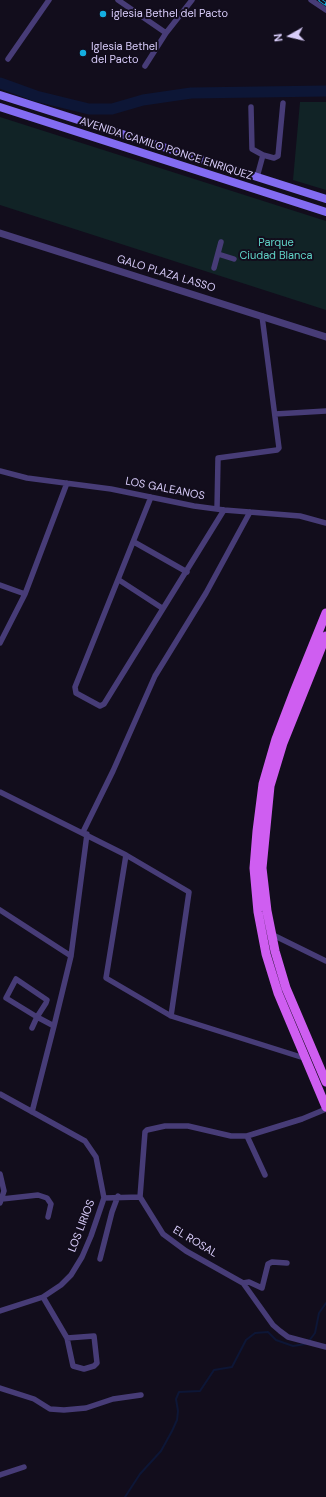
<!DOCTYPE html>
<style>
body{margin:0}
#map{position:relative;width:326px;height:1497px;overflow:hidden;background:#120d1c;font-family:"DM Sans",sans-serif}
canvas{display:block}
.north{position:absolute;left:270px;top:16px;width:40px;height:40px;-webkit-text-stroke:3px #120d1c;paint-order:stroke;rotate:262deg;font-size:11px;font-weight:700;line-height:16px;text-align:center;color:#d9cdfb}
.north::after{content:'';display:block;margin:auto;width:14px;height:18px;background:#d9cdfb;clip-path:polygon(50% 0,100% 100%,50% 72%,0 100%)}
</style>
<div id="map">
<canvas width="326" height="1497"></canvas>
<div class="north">N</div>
</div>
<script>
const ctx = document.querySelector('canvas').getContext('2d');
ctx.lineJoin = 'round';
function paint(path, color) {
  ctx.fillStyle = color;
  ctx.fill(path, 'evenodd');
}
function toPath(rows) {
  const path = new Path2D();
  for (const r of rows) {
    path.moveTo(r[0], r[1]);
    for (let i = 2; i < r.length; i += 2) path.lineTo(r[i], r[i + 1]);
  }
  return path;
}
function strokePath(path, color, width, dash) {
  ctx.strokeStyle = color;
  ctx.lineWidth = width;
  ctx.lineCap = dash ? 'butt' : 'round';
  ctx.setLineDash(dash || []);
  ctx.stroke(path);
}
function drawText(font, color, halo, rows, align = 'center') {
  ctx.font = font + ' "DM Sans",sans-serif';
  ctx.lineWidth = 4;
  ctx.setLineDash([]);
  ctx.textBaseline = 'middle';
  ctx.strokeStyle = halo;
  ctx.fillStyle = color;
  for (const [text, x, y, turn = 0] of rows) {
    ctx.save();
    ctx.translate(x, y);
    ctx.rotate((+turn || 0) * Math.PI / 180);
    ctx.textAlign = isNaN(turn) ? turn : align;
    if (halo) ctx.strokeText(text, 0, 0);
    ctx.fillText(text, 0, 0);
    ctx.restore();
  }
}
const green = toPath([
 [300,102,326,102,326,190,293,180],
 [0,117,326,221,326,310,0,205]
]);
const stream = toPath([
 [309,1341,315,1333,319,1313,326,1303],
 [125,1497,140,1474,161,1451,172,1431,177,1420,178,1411,176,1399,179,1392,200,1391,214,1370,232,1367,246,1340,255,1333,268,1332,276,1340,293,1346,305,1344]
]);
const river = toPath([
 [0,83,36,96,89,109,112,109,143,100,191,93,326,91]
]);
const minor = toPath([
 [118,0,166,33,145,66],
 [311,0,326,10],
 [166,33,192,0],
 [8,59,49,0],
 [251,107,252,149,263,155,257,177],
 [263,155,274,158,278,156,283,103],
 [218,254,234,259],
 [214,268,221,242],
 [275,414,326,411],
 [0,471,27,478,111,489,194,506,224,510,300,516,326,523],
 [151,497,75,687,76,693,100,706,104,704,224,510],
 [217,509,218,458,277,450,279,448,262,316],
 [134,542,187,572],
 [119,580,162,608],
 [0,585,25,594],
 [0,643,25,594,67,483],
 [0,792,126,855,106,978,171,1016,304,1058],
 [83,832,113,771,155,676,206,593,250,512],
 [126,855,189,892,171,1016],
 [0,910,71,956],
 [271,934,326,961],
 [54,1026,71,956,87,834],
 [32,1028,37,1017,46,1003,47,1000,16,979,6,998,37,1017,54,1026,32,1112],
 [0,1094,85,1141,96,1157,104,1198,140,1197,163,1234,186,1251,243,1283,273,1325,280,1331,288,1337,326,1347],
 [247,1136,265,1175],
 [0,1174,4,1191,0,1203],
 [140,1197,145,1132,147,1130,165,1126,188,1126,231,1136,247,1136,302,1119,326,1109],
 [2,1199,38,1195,47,1198,51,1204,48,1217],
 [100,1259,112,1212,118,1196],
 [243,1283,249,1282,262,1288,268,1264,272,1262,287,1263],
 [43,1297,67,1338,73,1366,84,1369,94,1366,97,1363,94,1336,67,1338],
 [0,1311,43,1297,61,1285,71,1275,82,1257,91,1236,104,1198],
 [0,1388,34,1399,50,1409,64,1410,86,1408,113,1399,141,1395],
 [0,1475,24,1467]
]);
const tertiary = toPath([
 [0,233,326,337]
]);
const secondary = toPath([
 [0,95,326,199],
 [0,107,326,212]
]);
const primary = toPath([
 [326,613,294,692,276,739,263,784,257,831,254,868,258,912,266,954,278,993,326,1107],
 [326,636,283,743,270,786,262,868,267,911,275,951,286,988,326,1082]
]);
const rail = toPath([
 [320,0,326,4]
]);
const markers = [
 [103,14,4,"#14aee0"],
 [83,53,4,"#14aee0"]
];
const poiNames = [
 ["iglesia Bethel del Pacto",111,14],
 ["Iglesia Bethel",91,47],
 ["del Pacto",91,60]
];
const streetNames = [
 ["AVENIDA CAMILO PONCE ENRIQUEZ",166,149,18],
 ["GALO PLAZA LASSO",166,274,17],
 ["LOS GALEANOS",165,489,11],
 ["LOS LIRIOS",82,1226,-69],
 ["EL ROSAL",195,1242,31]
];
const parkNames = [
 ["Parque",276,243],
 ["Ciudad Blanca",276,256]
];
paint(green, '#112326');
strokePath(stream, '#0d1636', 2);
strokePath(river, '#0d1636', 11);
strokePath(minor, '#473c77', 5.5);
strokePath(tertiary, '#473c77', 7);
strokePath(secondary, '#836cf2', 8);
strokePath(primary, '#cf5ef1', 9);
strokePath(rail, '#14aee0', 3.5);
strokePath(rail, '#120d1c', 2, [6]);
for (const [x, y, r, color] of markers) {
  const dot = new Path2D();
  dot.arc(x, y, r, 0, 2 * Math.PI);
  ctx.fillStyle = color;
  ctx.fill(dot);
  strokePath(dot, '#120d1c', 1.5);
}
drawText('11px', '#d9cdfb', '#120d1c', poiNames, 'left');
drawText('11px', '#d9cdfb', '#120d1c', streetNames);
drawText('11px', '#60d3c7', '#120d1c', parkNames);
</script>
